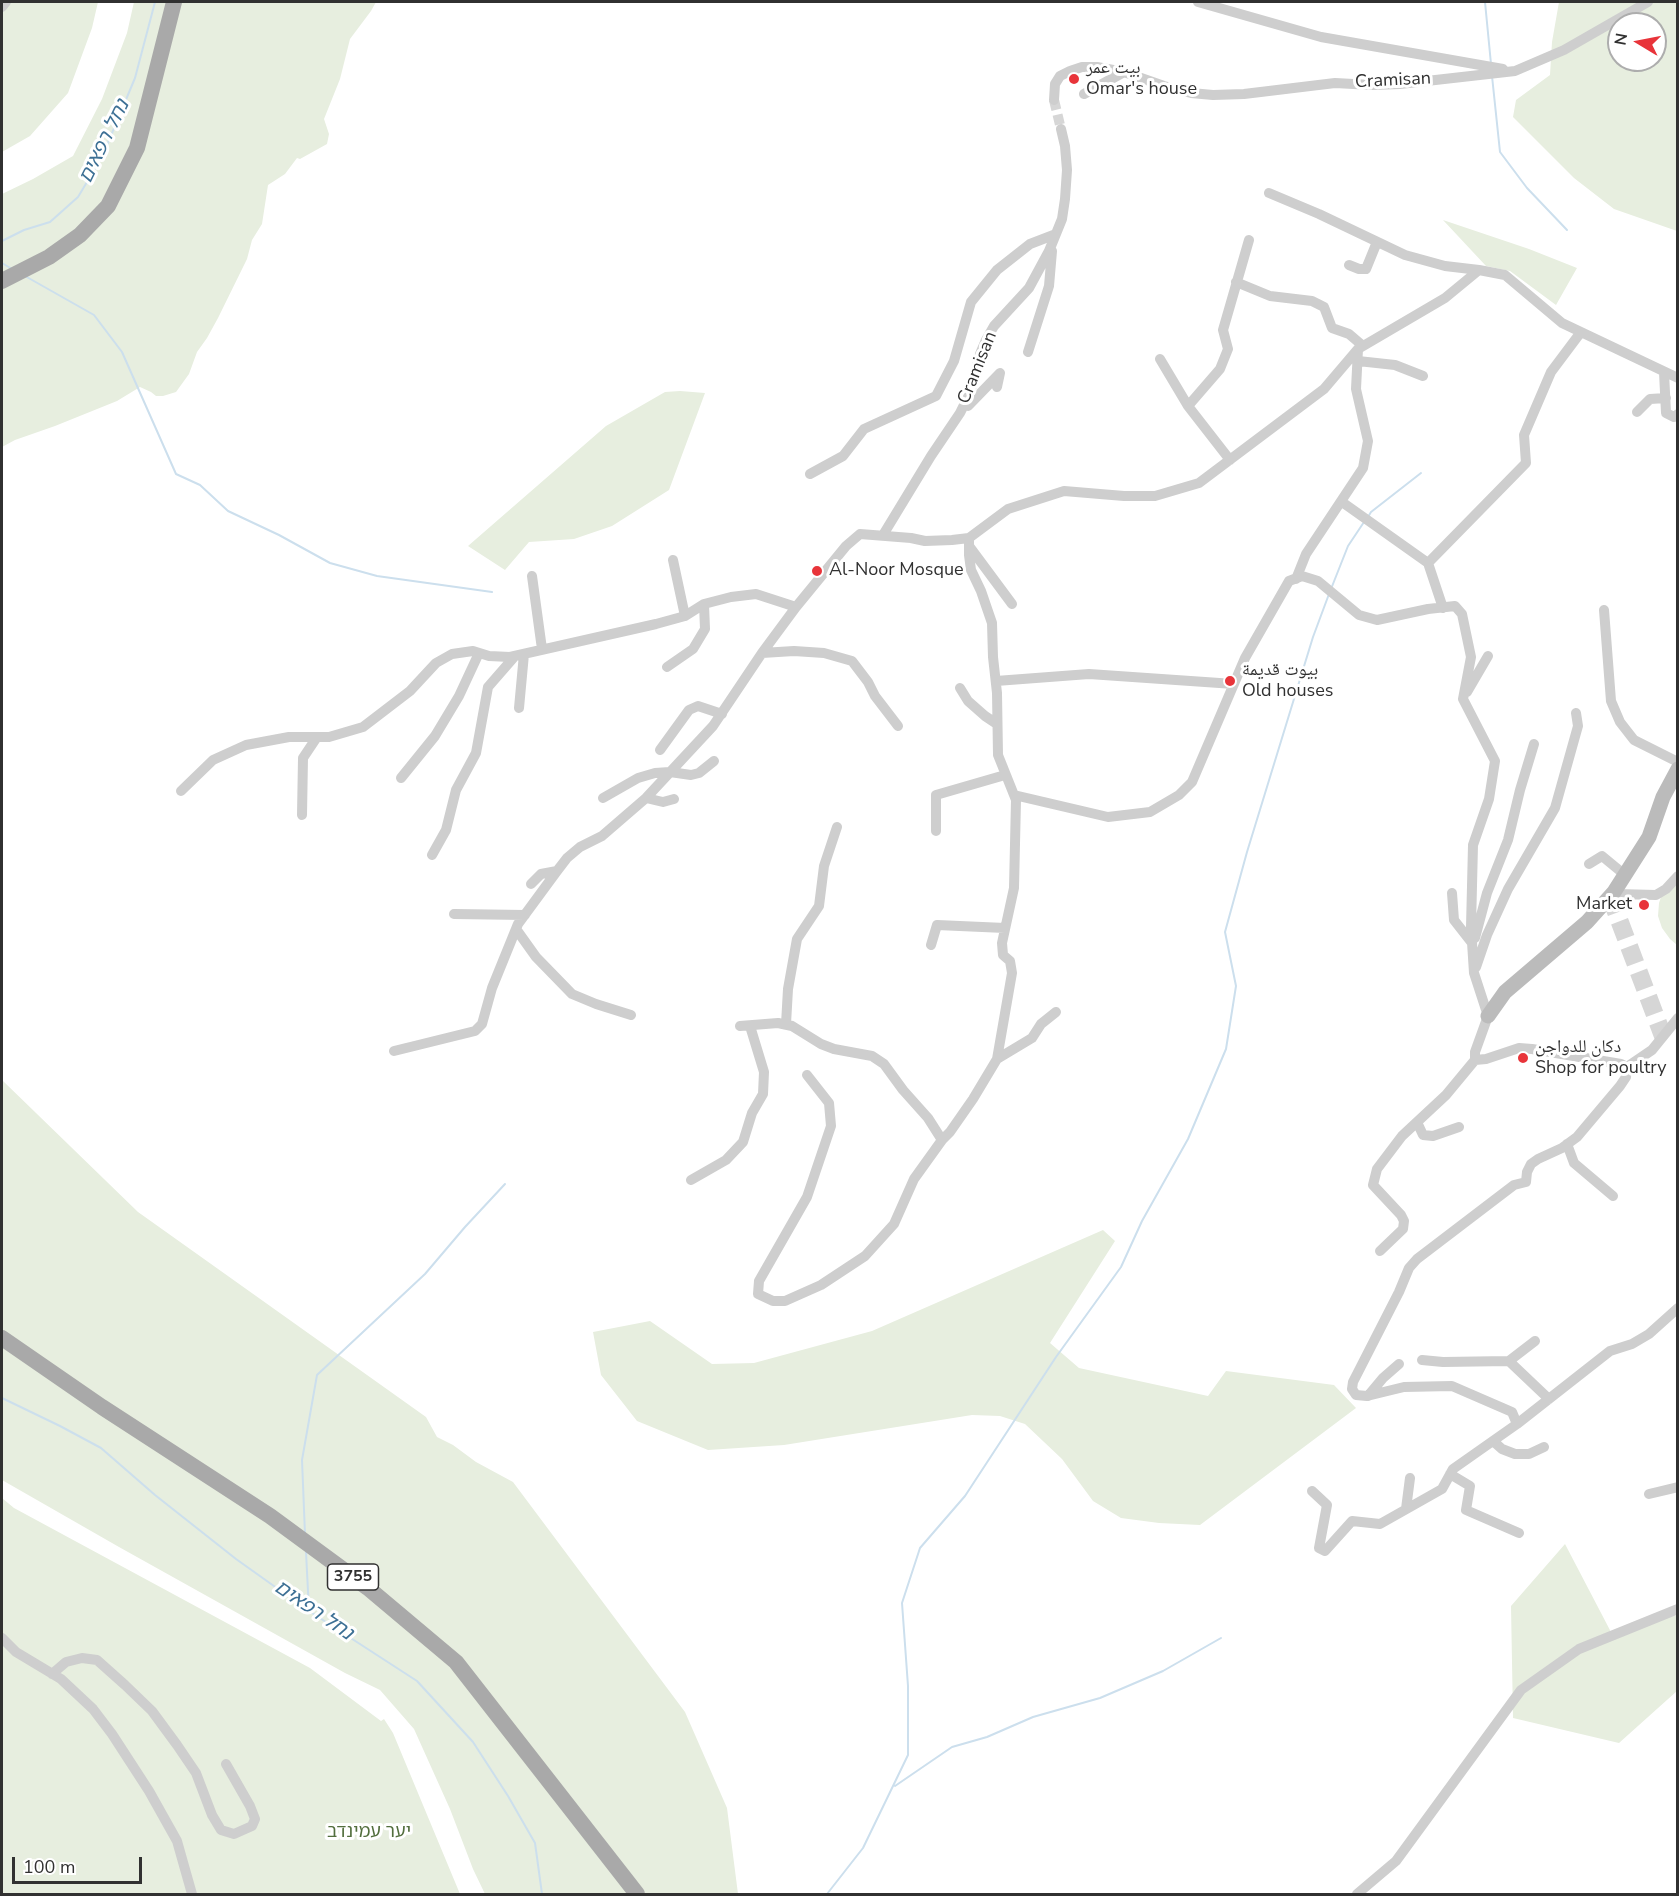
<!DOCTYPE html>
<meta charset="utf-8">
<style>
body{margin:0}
#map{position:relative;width:1679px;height:1896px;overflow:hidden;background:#fff;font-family:"Nunito Sans",sans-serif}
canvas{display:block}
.frame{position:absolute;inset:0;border:3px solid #313131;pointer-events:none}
.north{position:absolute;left:1607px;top:12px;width:60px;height:60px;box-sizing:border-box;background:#fff;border:2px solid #adadad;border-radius:50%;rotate:280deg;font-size:16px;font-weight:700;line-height:24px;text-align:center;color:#313131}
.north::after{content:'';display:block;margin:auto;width:21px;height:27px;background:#e8343a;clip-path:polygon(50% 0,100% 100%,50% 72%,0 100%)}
.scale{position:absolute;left:12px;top:1857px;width:130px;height:27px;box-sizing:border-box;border:3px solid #313131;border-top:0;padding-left:8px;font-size:18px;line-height:21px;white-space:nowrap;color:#313131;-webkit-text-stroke:4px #fff;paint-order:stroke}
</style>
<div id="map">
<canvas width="1679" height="1896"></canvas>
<div class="frame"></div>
<div class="north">N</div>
<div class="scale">100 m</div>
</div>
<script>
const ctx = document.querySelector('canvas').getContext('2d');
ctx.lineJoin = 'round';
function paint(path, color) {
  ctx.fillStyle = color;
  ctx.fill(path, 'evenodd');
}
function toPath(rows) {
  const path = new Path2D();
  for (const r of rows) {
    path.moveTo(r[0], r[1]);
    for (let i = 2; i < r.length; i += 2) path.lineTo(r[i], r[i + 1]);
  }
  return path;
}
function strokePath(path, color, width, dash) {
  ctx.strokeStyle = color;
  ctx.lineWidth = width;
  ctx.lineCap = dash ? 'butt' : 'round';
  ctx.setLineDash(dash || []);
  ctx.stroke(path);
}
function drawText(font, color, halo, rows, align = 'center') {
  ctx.font = font + ' "Nunito Sans","Noto Naskh Arabic","Noto Sans Hebrew",sans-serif';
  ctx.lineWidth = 6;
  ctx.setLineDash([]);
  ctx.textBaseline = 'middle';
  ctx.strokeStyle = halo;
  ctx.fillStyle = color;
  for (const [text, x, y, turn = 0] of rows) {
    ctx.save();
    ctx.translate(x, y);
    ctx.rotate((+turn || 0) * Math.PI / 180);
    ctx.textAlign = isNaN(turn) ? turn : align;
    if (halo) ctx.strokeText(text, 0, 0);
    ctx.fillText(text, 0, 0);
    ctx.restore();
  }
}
const green = toPath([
 [2,2,98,2,92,28,68,93,30,136,2,152],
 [134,2,376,2,371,11,350,39,340,79,324,119,329,134,327,144,300,159,297,158,285,174,268,185,262,224,252,240,247,259,218,318,207,338,197,352,189,374,176,392,163,396,156,396,151,392,140,387,117,401,55,426,15,440,2,447,2,194,33,179,73,156,102,99,127,33],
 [1559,2,1677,2,1677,231,1614,209,1574,178,1513,117,1516,100,1550,75,1552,42],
 [1619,24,1655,24,1655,60,1619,60],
 [1443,220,1529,249,1577,268,1556,305,1510,271,1486,266],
 [680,391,705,393,669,490,612,526,574,539,529,542,505,570,468,546,606,426,665,392],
 [1677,877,1677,945,1670,939,1662,928,1658,916,1659,903,1663,891],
 [2,1080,138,1212,426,1417,437,1437,453,1445,476,1462,513,1482,685,1712,727,1808,738,1894,485,1894,473,1869,450,1809,414,1729,380,1690,345,1673,119,1547,2,1480],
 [1103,1230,1115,1241,1050,1343,1079,1368,1208,1396,1226,1371,1334,1385,1356,1408,1200,1525,1159,1523,1121,1518,1093,1501,1062,1459,1025,1424,1000,1416,972,1415,784,1445,708,1450,637,1421,601,1375,593,1332,650,1321,712,1364,754,1363,872,1331],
 [2,1498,14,1508,310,1668,381,1721,384,1719,393,1733,460,1894,2,1894],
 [1565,1544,1612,1634,1677,1615,1677,1691,1619,1743,1513,1718,1511,1606]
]);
const stream = toPath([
 [1485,2,1491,64],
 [1492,76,1500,152,1527,188,1567,230],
 [2,241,24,230,50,222,78,197,102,157,135,78,155,2],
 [2,263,12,269],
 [25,276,94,315,122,352,176,474,200,485,228,511,279,535,330,563,377,576,492,592],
 [1368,517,1371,512,1421,473],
 [1331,589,1348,546,1364,522],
 [2,1398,60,1426,101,1448,155,1495,236,1559,309,1611,417,1681,473,1742,508,1796,535,1843,542,1894],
 [305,1534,302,1460,317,1375,425,1274,465,1227,505,1184],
 [306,1552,309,1611],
 [895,1786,952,1747,987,1737,1033,1717,1100,1698,1163,1671,1221,1638],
 [827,1894,863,1848,908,1755,908,1686,902,1603,920,1548,965,1496,1056,1357,1121,1267,1142,1221,1188,1139,1226,1049,1236,986,1225,932,1247,852,1313,637,1329,594]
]);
const streetTunnel = toPath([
 [1054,100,1061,129]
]);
const highwayTunnel = toPath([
 [1610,896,1663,1036]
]);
const street = toPath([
 [1198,2,1321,37,1503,69],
 [2,7,6,2],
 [1084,94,1124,72,1164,86,1191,93,1213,95,1244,94,1335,83,1372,85,1400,84,1515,71,1564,50,1648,2],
 [1054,100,1055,84,1060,76,1070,71,1082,67,1097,67,1124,72],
 [1269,193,1319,214,1405,255,1445,266,1479,270],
 [1349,265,1359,269,1366,269,1377,242],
 [1236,282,1270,296,1312,301,1324,307,1332,328,1349,334,1363,346],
 [1028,352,1049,286,1052,251],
 [1160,359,1188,406,1230,460],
 [1358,361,1395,365,1423,376],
 [1664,372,1666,413,1674,417,1678,414],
 [968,406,1000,373,997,387],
 [1188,406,1220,369,1228,349,1223,330,1249,240],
 [1637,412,1650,399,1666,398],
 [810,474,843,456,864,429,936,396,954,361,971,302,997,270,1030,244,1056,234],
 [1342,502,1428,563,1443,608],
 [883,535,931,456,960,413,970,393,980,354,986,340,994,326,1029,288,1049,251,1062,219,1065,199,1067,170,1065,146,1061,129],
 [969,546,1012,604],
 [673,560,685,616],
 [1428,563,1526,463,1524,435,1551,372,1581,332],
 [532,576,542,649],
 [1296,579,1306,554,1363,468,1368,441,1356,389,1358,349],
 [1604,610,1611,701,1620,722,1634,740,1678,762],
 [762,653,794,651,824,653,852,661,868,682,875,696,898,726],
 [667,667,693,649,705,629,704,604],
 [996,681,1089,674,1234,684],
 [960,688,968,701,985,716,997,724],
 [1467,692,1488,656],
 [519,708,524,654],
 [660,750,689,710,698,706,722,714],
 [401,778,435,736,459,696,479,653],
 [181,791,213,760,246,745,289,737,329,737,363,727,410,691,436,663,452,654,473,651,489,656,510,657,656,624,685,616,704,604,731,597,756,594,796,607,846,546,860,534,911,538,925,541,952,540,969,538,1008,509,1064,491,1124,496,1155,496,1199,483,1324,389,1358,349,1445,298,1479,270,1505,275,1562,323,1678,378],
 [1014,795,1108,817,1150,812,1179,795,1192,782,1245,658,1289,581,1302,576,1318,581,1359,615,1377,620,1428,609,1455,606,1462,614,1471,657,1463,699,1495,761,1489,799,1473,845,1471,927,1474,973,1488,1016,1475,1052,1475,1060,1486,1059,1519,1048,1532,1049,1621,1064,1627,1067,1626,1077,1620,1086,1577,1137,1562,1148,1538,1159,1531,1164,1527,1172,1526,1182,1514,1185,1417,1259,1409,1268,1399,1292,1353,1382,1352,1389,1356,1395,1367,1396,1404,1387,1452,1386,1512,1412,1517,1424],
 [603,798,638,778,655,773,670,772,691,775,699,773,714,761],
 [646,798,663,802,674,799],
 [302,815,303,758,317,737],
 [936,831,936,795,1005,775],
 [432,855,446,830,456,790,476,753,488,687,515,656],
 [1589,864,1602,856,1625,875],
 [531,884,541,874,557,871],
 [1614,892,1617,894,1656,895,1666,889,1678,876],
 [1452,893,1454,920,1472,943],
 [454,914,525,915],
 [516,929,536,957,572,994,596,1004,631,1015],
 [1475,938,1487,893,1508,840,1520,790,1534,744],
 [931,945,937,925,1005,928],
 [1476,967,1487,935,1508,889,1555,808,1578,726,1576,713],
 [786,1024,788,989,797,939,819,906,824,866,837,827],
 [740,1026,778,1023,792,1026,821,1044,834,1049,872,1056,884,1064,903,1090,928,1118,942,1140],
 [394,1051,475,1031,482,1024,492,988,518,924,557,871,567,858,580,847,602,836,646,798,713,726,762,653,796,607],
 [997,1059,1032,1038,1041,1024,1056,1012],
 [1627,1067,1652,1050,1678,1018],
 [807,1075,829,1103,831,1126,807,1197,759,1281,758,1294,773,1301,785,1301,821,1285,865,1256,894,1224,914,1179,942,1140,950,1132,973,1099,997,1059,1012,973,1010,961,1003,955,1002,943,1014,888,1016,800,998,755,997,693,993,657,992,623,981,591,971,570,969,555,969,538],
 [1417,1122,1423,1135,1433,1136,1459,1127],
 [1567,1144,1574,1163,1613,1196],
 [691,1180,726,1160,743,1142,752,1113,763,1094,764,1072,750,1026],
 [1380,1251,1403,1229,1404,1221,1401,1215,1373,1185,1377,1169,1402,1136,1446,1095,1475,1060],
 [1422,1360,1443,1362,1509,1361,1549,1399],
 [1509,1361,1535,1341],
 [1368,1396,1383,1378,1399,1364],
 [1493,1441,1502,1449,1515,1454,1529,1454,1544,1447],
 [1450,1474,1470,1486,1466,1510,1519,1533],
 [1312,1491,1327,1505,1319,1548,1325,1551,1352,1521,1380,1524,1442,1489,1453,1469,1517,1424,1610,1351,1632,1344,1649,1334,1678,1308],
 [1649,1494,1678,1487],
 [1406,1509,1410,1478],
 [2,1638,16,1652,61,1679,93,1709,112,1734,149,1791,177,1841,192,1894],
 [52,1674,66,1662,82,1658,97,1660,125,1685,152,1711,177,1745,196,1773,212,1815,221,1830,234,1834,252,1826,255,1819,250,1806,226,1764],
 [1357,1894,1396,1861,1521,1690,1579,1649,1678,1609]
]);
const secondary = toPath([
 [1488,1016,1505,992,1587,922,1614,892,1649,837,1663,797,1678,769]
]);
const primary = toPath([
 [2,281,49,257,80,235,108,206,137,148,174,2],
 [2,1338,102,1407,270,1516,368,1588,456,1662,637,1894]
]);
const markers = [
 [1074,79,6,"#e8343a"],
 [817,571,6,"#e8343a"],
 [1230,681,6,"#e8343a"],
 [1644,905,6,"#e8343a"],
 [1523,1058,6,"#e8343a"]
];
const shields = [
 [353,1577,51]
];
const shieldNames = [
 ["3755",353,1577]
];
const poiNames = [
 ["بيت عمر",1086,69],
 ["Omar's house",1086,90],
 ["Al-Noor Mosque",829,571],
 ["بيوت قديمة",1242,671],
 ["Old houses",1242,692],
 ["Market",1632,905,"right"],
 ["دكان للدواجن",1535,1048],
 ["Shop for poultry",1535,1069]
];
const streetNames = [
 ["Cramisan",1393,81,-3],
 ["Cramisan",978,368,-68]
];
const parkNames = [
 ["יער עמינדב",369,1833]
];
const waterNames = [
 ["נחל רפאים",105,142,-64],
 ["נחל רפאים",313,1611,34]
];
paint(green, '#e7eedf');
strokePath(stream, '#ccdfed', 2);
strokePath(streetTunnel, '#d6d6d6', 10, [10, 5]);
strokePath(highwayTunnel, '#d6d6d6', 18, [18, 9]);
strokePath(street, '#cecece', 10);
strokePath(secondary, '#bbb', 15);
strokePath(primary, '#a9a9a9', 16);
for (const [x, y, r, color] of markers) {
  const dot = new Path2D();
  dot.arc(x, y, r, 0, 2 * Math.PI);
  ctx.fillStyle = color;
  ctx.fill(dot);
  strokePath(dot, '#fff', 2);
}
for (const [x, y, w] of shields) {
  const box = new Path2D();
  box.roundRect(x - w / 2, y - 13, w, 26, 4.5);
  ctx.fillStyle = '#fff';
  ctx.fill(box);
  strokePath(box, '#313131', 1.5);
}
drawText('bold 16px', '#313131', null, shieldNames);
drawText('18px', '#313131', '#fff', poiNames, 'left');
drawText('18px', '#313131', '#fff', streetNames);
drawText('18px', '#526e3d', '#fff', parkNames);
drawText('italic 20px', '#3d7095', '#fff', waterNames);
</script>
